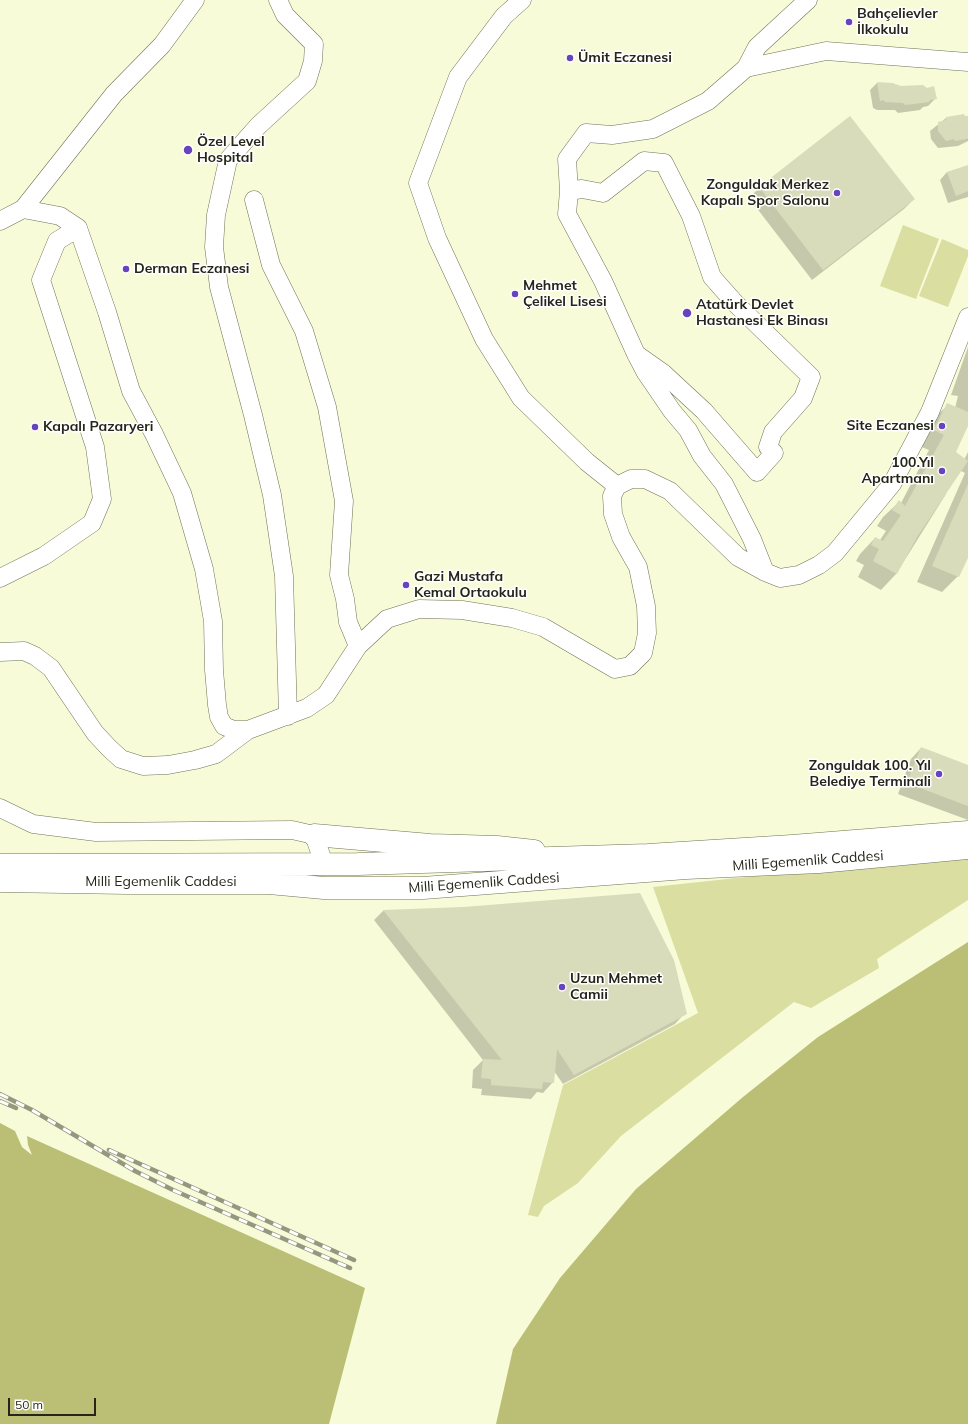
<!DOCTYPE html>
<meta charset="utf-8">
<style>
body{margin:0}
#map{position:relative;width:968px;height:1424px;overflow:hidden;background:#f8fbd8;font-family:Mulish,sans-serif}
canvas{display:block}
.scale{position:absolute;left:8px;top:1398px;width:88px;height:18px;box-sizing:border-box;border:2px solid #252619;border-top:0;padding-left:5px;font-size:12px;line-height:14px;white-space:nowrap;color:#252619;-webkit-text-stroke:3px #fff;paint-order:stroke}
</style>
<div id="map">
<canvas width="968" height="1424"></canvas>
<div class="scale">50 m</div>
</div>
<script>
const ctx = document.querySelector('canvas').getContext('2d');
ctx.lineJoin = 'round';
function paint(path, color) {
  ctx.fillStyle = color;
  ctx.fill(path, 'evenodd');
}
function toPath(rows) {
  const path = new Path2D();
  for (const r of rows) {
    path.moveTo(r[0], r[1]);
    for (let i = 2; i < r.length; i += 2) path.lineTo(r[i], r[i + 1]);
  }
  return path;
}
function strokePath(path, color, width, dash) {
  ctx.strokeStyle = color;
  ctx.lineWidth = width;
  ctx.lineCap = dash ? 'butt' : 'round';
  ctx.setLineDash(dash || []);
  ctx.stroke(path);
}
function drawText(font, color, halo, rows, align = 'center') {
  ctx.font = font + ' Mulish,sans-serif';
  ctx.lineWidth = 3;
  ctx.setLineDash([]);
  ctx.textBaseline = 'middle';
  ctx.strokeStyle = halo;
  ctx.fillStyle = color;
  for (const [text, x, y, turn = 0] of rows) {
    ctx.save();
    ctx.translate(x, y);
    ctx.rotate((+turn || 0) * Math.PI / 180);
    ctx.textAlign = isNaN(turn) ? turn : align;
    if (halo) ctx.strokeText(text, 0, 0);
    ctx.fillText(text, 0, 0);
    ctx.restore();
  }
}
const green = toPath([
 [903,225,939,239,916,299,880,286],
 [942,239,968,250,968,256,948,307,919,296],
 [968,858,968,900,877,959,879,968,811,1008,794,1002,621,1136,578,1183,544,1206,538,1217,528,1215,563,1085,698,1013,653,887,792,872]
]);
const water = toPath([
 [968,942,968,1424,496,1424,513,1349,560,1278,636,1189,743,1097,818,1037],
 [0,1123,15,1131,22,1147,32,1155,28,1145,27,1136,365,1288,329,1424,0,1424]
]);
const shadow = toPath([
 [877,83,927,89,936,98,928,106,923,107,920,110,898,113,895,110,877,110,873,108,870,90],
 [850,117,914,199,904,209,812,280,749,198,759,188],
 [964,117,968,117,968,136,962,139,968,138,968,141,958,146,938,148,931,139,930,131,946,118],
 [968,166,968,197,948,203,940,180,947,172],
 [968,347,968,424,938,490,946,494,896,574,881,590,858,577,864,565,856,561,860,554,875,538,880,540,886,531,877,526,883,517,899,502,901,503,929,450,919,446,932,420,948,405,955,408,958,396,951,395],
 [968,452,968,555,958,576,942,592,917,582,965,473,959,470],
 [921,748,968,766,968,820,898,794,911,759],
 [384,910,685,1013,675,1024,563,1084,554,1071,553,1082,543,1093,537,1092,531,1099,481,1095,482,1089,472,1088,473,1070,483,1060,374,920]
]);
const building = toPath([
 [877,82,893,83,900,86,923,85,927,88,934,86,937,99,930,100,929,102,905,105,903,103,885,102,884,100,880,101],
 [964,114,965,116,968,116,968,137,966,139,955,141,954,139,946,141,938,131,938,122,946,120,946,117],
 [850,116,915,199,823,270,759,187],
 [968,165,968,191,956,196,947,172],
 [947,403,968,412,968,426,956,452,968,461,917,537,897,574,873,561,879,549,871,545,875,537,883,541,901,515,892,510,899,500,905,506,944,435,934,430],
 [968,484,968,558,959,577,932,566],
 [921,747,968,765,968,806,907,783],
 [640,893,674,960,687,1014,574,1075,557,1049,554,1083,543,1082,542,1089,491,1085,491,1079,481,1078,483,1059,502,1060,383,910,463,907]
]);
const minor = toPath([
 [278,0,285,15,314,44,313,61,307,81,258,126,228,160,216,215,214,247,219,287,253,415,272,495,284,576,288,716],
 [522,0,504,16,458,77,418,183,437,238,484,339,521,398,587,462,617,486],
 [746,68,757,47,808,0],
 [569,191,567,214,603,281,636,354,646,373,672,411,688,430,702,456,724,484,752,539,765,572],
 [254,200,271,265,304,331,327,407,344,501,339,575,345,599,348,622,358,646],
 [23,209,114,94,162,45,195,0],
 [0,221,23,209,60,216,78,228,107,312,131,391,154,434,182,493,204,569,213,621,214,670,217,705,219,717,224,726,234,730,248,730,307,708,326,695,358,646,387,619,419,609,462,610,512,618,543,627,615,669,630,666,643,653,647,633,646,606,638,567,621,537,613,514,612,496,617,486],
 [636,354,663,373,704,411,757,472,774,453,768,447,773,432,803,398,811,377,735,303,712,277,691,216,664,163,644,161,603,193,582,189,569,191,567,159,586,133,612,135,653,129,708,101,746,68,826,51,968,62],
 [617,486,631,479,645,479,670,491,738,557,765,572,780,578,799,575,819,565,835,553,892,484,930,412,968,317],
 [0,578,44,556,92,523,102,499,95,447,41,280,57,241,78,228],
 [0,652,24,651,35,656,51,668,95,733,109,748,121,759,143,766,168,765,195,760,216,754,248,730],
 [0,808,33,824,96,832,292,830,314,835,324,864]
]);
const major = toPath([
 [314,835,430,845,497,847,534,851]
]);
const highway = toPath([
 [0,865,358,864,648,855,792,846,968,832],
 [0,881,128,883,269,883,324,888,423,888,686,868,819,862,968,848]
]);
const rail = toPath([
 [0,1094,32,1110,135,1171,173,1190,350,1268],
 [0,1101,16,1108],
 [109,1150,354,1260]
]);
const markers = [
 [849,22,4,"#6744bd"],
 [570,58,4,"#6744bd"],
 [188,150,5,"#6744bd"],
 [837,193,4,"#6744bd"],
 [126,269,4,"#6744bd"],
 [515,294,4,"#6744bd"],
 [687,313,5,"#6744bd"],
 [942,426,4,"#6744bd"],
 [35,427,4,"#6744bd"],
 [942,471,4,"#6744bd"],
 [406,585,4,"#6744bd"],
 [939,774,4,"#6744bd"],
 [562,987,4,"#6744bd"]
];
const poiNames = [
 ["Bahçelievler",857,14],
 ["İlkokulu",857,30],
 ["Ümit Eczanesi",578,58],
 ["Özel Level",197,142],
 ["Hospital",197,158],
 ["Zonguldak Merkez",829,185,"right"],
 ["Kapalı Spor Salonu",829,201,"right"],
 ["Derman Eczanesi",134,269],
 ["Mehmet",523,286],
 ["Çelikel Lisesi",523,302],
 ["Atatürk Devlet",696,305],
 ["Hastanesi Ek Binası",696,321],
 ["Site Eczanesi",934,426,"right"],
 ["Kapalı Pazaryeri",43,427],
 ["100.Yıl",934,463,"right"],
 ["Apartmanı",934,479,"right"],
 ["Gazi Mustafa",414,577],
 ["Kemal Ortaokulu",414,593],
 ["Zonguldak 100. Yıl",931,766,"right"],
 ["Belediye Terminali",931,782,"right"],
 ["Uzun Mehmet",570,979],
 ["Camii",570,995]
];
const streetNames = [
 ["Milli Egemenlik Caddesi",808,861,-4],
 ["Milli Egemenlik Caddesi",161,882],
 ["Milli Egemenlik Caddesi",484,883,-4]
];
paint(green, '#dadea0');
paint(water, '#babf75');
paint(shadow, '#0003');
paint(building, '#d9dcba');
strokePath(minor, '#707254', 19);
strokePath(major, '#707254', 23);
strokePath(highway, '#707254', 23);
strokePath(minor, '#fff', 18);
strokePath(major, '#fff', 22);
strokePath(highway, '#fff', 22);
strokePath(rail, '#95977f', 4.5);
strokePath(rail, '#fff', 3, [9]);
for (const [x, y, r, color] of markers) {
  const dot = new Path2D();
  dot.arc(x, y, r, 0, 2 * Math.PI);
  ctx.fillStyle = color;
  ctx.fill(dot);
  strokePath(dot, '#fff', 1.5);
}
drawText('bold 14px', '#252619', '#fff', poiNames, 'left');
drawText('14px', '#252619', '#fff', streetNames);
</script>
